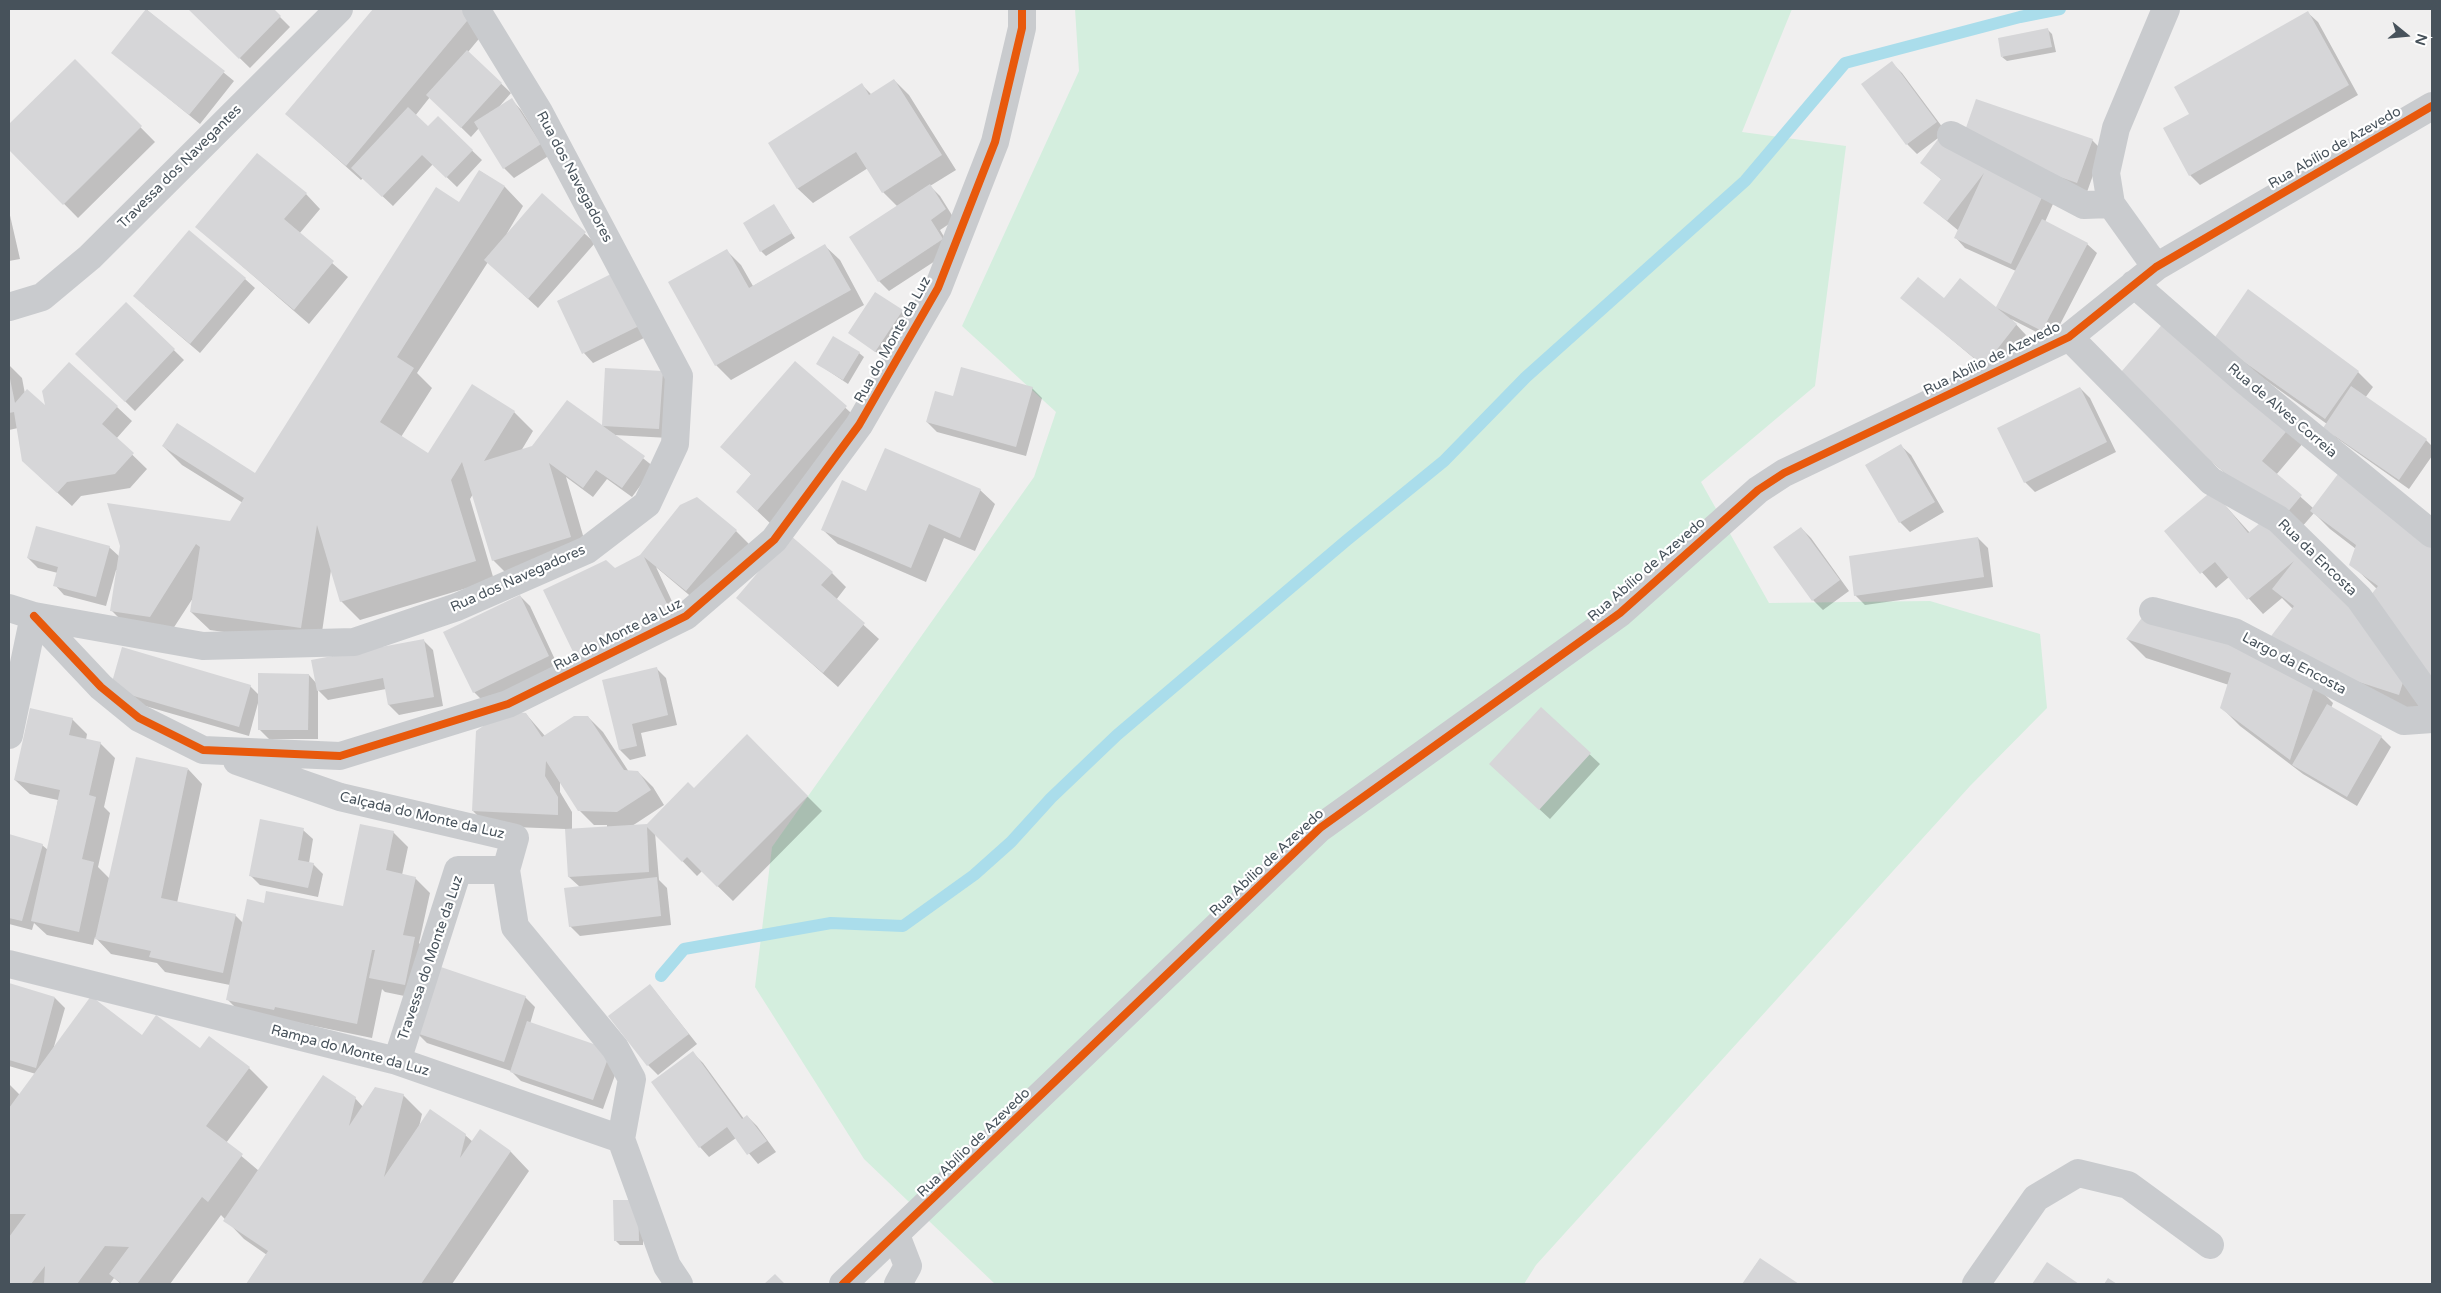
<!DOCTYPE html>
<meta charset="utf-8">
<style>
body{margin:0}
#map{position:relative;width:2441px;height:1293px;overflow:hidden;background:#f0efef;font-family:"Varela Round",sans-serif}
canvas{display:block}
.frame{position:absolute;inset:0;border:10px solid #47525b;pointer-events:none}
.north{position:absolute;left:2381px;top:10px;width:50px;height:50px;-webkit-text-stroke:4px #fff;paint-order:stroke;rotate:107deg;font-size:14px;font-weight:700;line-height:20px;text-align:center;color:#47525b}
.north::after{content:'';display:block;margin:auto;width:18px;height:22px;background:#47525b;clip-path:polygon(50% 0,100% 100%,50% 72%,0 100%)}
</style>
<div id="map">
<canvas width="2441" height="1293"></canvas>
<div class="frame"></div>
<div class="north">N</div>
</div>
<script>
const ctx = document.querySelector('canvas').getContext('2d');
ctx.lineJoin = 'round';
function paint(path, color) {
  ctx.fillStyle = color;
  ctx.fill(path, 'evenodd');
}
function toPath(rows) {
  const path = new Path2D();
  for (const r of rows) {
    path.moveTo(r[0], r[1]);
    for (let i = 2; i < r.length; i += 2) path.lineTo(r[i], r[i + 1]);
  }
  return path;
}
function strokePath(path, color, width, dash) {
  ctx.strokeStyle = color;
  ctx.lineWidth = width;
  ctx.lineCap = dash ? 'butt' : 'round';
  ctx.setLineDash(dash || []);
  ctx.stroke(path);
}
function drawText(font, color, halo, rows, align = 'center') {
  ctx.font = font + ' "Varela Round",sans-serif';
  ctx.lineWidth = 4.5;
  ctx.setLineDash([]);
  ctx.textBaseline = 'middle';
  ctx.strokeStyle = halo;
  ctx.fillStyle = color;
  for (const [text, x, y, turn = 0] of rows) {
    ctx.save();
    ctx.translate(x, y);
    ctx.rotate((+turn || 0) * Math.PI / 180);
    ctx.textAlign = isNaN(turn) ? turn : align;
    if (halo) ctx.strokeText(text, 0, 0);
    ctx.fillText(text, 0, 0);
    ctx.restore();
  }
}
const green = toPath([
 [1075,9,1792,9,1742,132,1846,146,1815,386,1701,482,1769,603,1930,601,2040,634,2047,708,1970,786,1536,1265,1524,1284,995,1284,864,1159,755,987,772,847,1034,477,1056,412,962,326,1079,71]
]);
const shadow = toPath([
 [189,9,272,9,290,27,250,68],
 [375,9,478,9,492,23,468,52,511,93,498,108,512,100,521,110,550,155,514,178,504,168,479,128,471,137,430,97,415,116,428,128,438,118,482,160,457,187,433,164,393,206,363,178,361,180,287,114],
 [147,10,234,81,200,124,113,53],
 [2308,13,2318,22,2358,95,2200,185,2190,175],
 [2047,29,2052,34,2056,52,2007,61,2002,57],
 [75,61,155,142,78,218,9,148,9,126],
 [1892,63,1902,73,1946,132,1917,154,1907,144],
 [894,80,909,95,956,170,930,186,940,196,955,220,940,230,952,250,889,291,879,281,851,237,898,207,883,192,868,168,813,203,798,189,770,143,862,85,872,95],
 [1942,136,2043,195,2053,204,2045,222,2087,244,2097,253,2052,340,2011,319,2026,335,1994,375,1902,298,1944,300,1997,309,2016,271,1965,248,1956,238,1959,231,1925,203,1942,180,1922,163],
 [2092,140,2102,150,2087,192,1972,152],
 [480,171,505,187,523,206,506,235,542,195,595,243,538,308,488,262,417,373,432,388,401,437,428,455,473,386,514,412,533,431,521,451,603,428,606,370,662,372,672,382,669,438,614,435,654,467,632,497,607,479,593,497,566,477,589,556,512,579,493,560,473,494,470,499,494,580,360,620,341,601,331,570,320,646,210,630,191,612,193,598,169,635,130,629,111,610,118,570,116,570,106,606,64,595,55,585,58,573,38,568,28,558,109,547,120,557,231,523,243,503,182,465,163,446,255,474,460,203],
 [306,194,320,209,299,234,348,277,309,324,197,227],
 [774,206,795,238,766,256,761,251],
 [9,211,20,259,9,261],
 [825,246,840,260,864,305,731,380,716,365,727,251,741,265,753,286],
 [613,274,648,336,593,363,584,353,558,301],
 [245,279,255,288,200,353,145,306],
 [876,294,907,316,880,355,850,333],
 [126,303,184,360,135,411,77,354],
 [2166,322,2304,442,2276,475,2313,508,2432,540,2432,688,2418,713,2314,684,2333,703,2331,708,2381,737,2391,747,2357,806,2303,774,2240,726,2221,707,2229,685,2146,658,2127,639,2262,650,2293,609,2282,598,2263,614,2229,577,2216,588,2166,532,2213,492,2250,533,2273,514,2132,394],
 [2314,513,2330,529,2356,549,2351,564,2377,589,2370,597,2294,536],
 [859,353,864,357,848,384,818,364],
 [2229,354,2358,372,2373,387,2365,398,2426,440,2432,446,2432,456,2409,489,2335,437,2325,427,2327,424],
 [795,362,861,422,772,525,752,506,752,475,722,447],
 [9,365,22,378,25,394,46,408,117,407,132,421,116,439,147,469,130,488,81,496,72,506,39,476,18,428,9,430],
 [1032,388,1042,398,1026,456,937,432,927,422,954,398],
 [2080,388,2090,398,2116,452,2035,492,2025,482],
 [1901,446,1911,455,1944,512,1910,532,1900,522,1867,465],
 [980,490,995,504,975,551,944,538,926,582,838,544,823,530],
 [1801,528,1811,538,1849,591,1823,610,1813,600],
 [736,531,750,545,701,605,656,567,684,627,615,569,643,554],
 [1978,538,1988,548,1993,587,1865,605,1855,595],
 [832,573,846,587,836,600,879,639,838,687,738,598],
 [520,596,530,606,558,666,484,702,474,692],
 [423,640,433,650,443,706,399,715,389,705,386,689,328,700,318,690,318,739,269,739,259,729,258,703,249,736,121,699,111,689,250,686,259,695,309,675,317,684],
 [656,668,666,678,677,725,641,733,646,756,630,760,620,750],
 [1541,709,1600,764,1550,819,1501,774],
 [526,714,545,736,588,717,603,732,629,772,638,772,653,787,664,805,632,826,648,825,694,790,747,736,822,811,733,901,702,871,697,876,655,833,659,880,667,888,671,925,580,936,570,926,580,887,569,877,566,829,488,826,473,811],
 [560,780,579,810,594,825,607,825,607,827,572,830,572,812,560,792],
 [72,719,87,734,86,740,100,743,115,758,104,807,110,813,98,867,110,879,188,769,202,784,177,903,235,915,243,923,265,904,344,908,393,832,408,847,402,875,415,878,430,893,419,943,429,953,419,999,385,992,382,989,372,1038,290,1021,242,1014,227,999,230,985,165,972,157,963,111,954,95,937,93,945,47,935,34,923,32,930,9,924,9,836,42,845,48,850,58,800,30,794,15,780],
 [303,830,313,839,309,863,313,864,323,874,318,897,260,885,250,875],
 [9,984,55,998,65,1008,53,1050,142,1036,200,1049,249,1068,268,1087,226,1143,259,1171,355,1098,363,1107,403,1095,422,1114,419,1127,465,1135,473,1142,480,1131,511,1152,529,1171,452,1284,247,1284,267,1255,244,1239,221,1215,170,1284,121,1284,114,1278,110,1284,9,1284,9,1084,20,1095,36,1074,9,1066],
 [650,985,697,1044,658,1075,648,1065],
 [525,997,535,1007,530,1024,620,1061,603,1109,521,1081,511,1071,427,1043,417,1033],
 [693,1053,703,1063,744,1119,747,1116,757,1126,776,1152,758,1164,736,1138,709,1157,700,1147],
 [643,1206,643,1245,620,1245,615,1240],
 [1760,1259,1797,1284,1743,1284]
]);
const stream = toPath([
 [661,976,684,949,831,923,903,926,974,875,1011,842,1051,798,1117,735,1347,540,1444,461,1526,377,1745,181,1845,63,2020,17,2060,9]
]);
const building = toPath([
 [146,9,225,71,189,115,111,53],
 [188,9,274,9,281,16,239,59],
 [373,9,477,9,346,166,285,114],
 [2308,11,2349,85,2189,176,2163,128,2189,114,2174,87],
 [2048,28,2052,47,2001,57,1998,38],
 [467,50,502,83,461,128,426,95],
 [75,59,142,126,63,205,9,150,9,124],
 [1892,61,1937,122,1906,145,1861,84],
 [894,79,942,155,882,193,856,152,797,189,768,143,862,83,869,95],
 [512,98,541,144,503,169,474,122],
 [1976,99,2093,139,2077,183,1961,142],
 [408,107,428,126,438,116,473,150,446,178,422,155,382,197,351,168],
 [1942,134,2044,193,2011,264,1954,238,1984,173,1947,221,1923,203,1941,179,1920,163],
 [257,153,307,193,284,219,334,261,294,310,195,227],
 [479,170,505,186,397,357,414,368,380,422,428,453,472,384,515,411,484,461,532,446,567,400,602,425,605,368,663,371,659,429,603,426,645,456,622,488,596,470,583,488,549,463,571,537,492,561,462,462,451,480,476,561,340,602,317,525,301,628,190,612,200,547,196,544,150,617,110,611,120,546,107,503,230,521,244,498,162,446,177,423,255,473,436,187,459,202],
 [930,184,946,209,931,220,943,239,878,282,849,237],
 [542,193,586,232,528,299,484,260],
 [774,204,792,233,760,252,743,223],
 [2042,219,2088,243,2042,331,1997,308,2017,324,1984,366,1900,298,1918,277,1944,298,1960,278,1996,307],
 [189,230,246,278,190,344,133,296],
 [825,244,851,290,715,366,668,282,727,249,749,288],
 [613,273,639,326,582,354,557,301],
 [2248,289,2359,371,2325,419,2213,340],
 [875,292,903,310,875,352,848,333],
 [126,302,175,349,125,402,75,354],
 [2166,320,2290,427,2262,461,2302,495,2281,520,2370,596,2378,586,2349,565,2356,545,2310,511,2341,470,2432,539,2432,685,2408,666,2399,695,2279,656,2315,683,2290,760,2220,708,2231,673,2126,639,2147,611,2262,648,2294,606,2272,589,2294,561,2247,600,2215,562,2200,574,2164,531,2213,490,2248,533,2272,513,2115,379],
 [833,336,860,352,843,380,816,364],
 [795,361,847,406,757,511,736,492,751,474,720,447],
 [69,362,118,406,102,424,134,453,115,474,67,482,57,493,22,461,14,412,9,413,9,374,15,403,27,389,45,405,42,391],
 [961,367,1033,387,1016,447,926,422,935,391,953,396],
 [2351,386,2427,439,2399,480,2323,428],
 [2080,387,2107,442,2024,483,1997,428],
 [1901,444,1935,502,1899,523,1865,465],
 [885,448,981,489,960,538,929,524,911,568,821,530,842,480,866,491],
 [697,497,737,530,686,591,644,557,671,612,576,658,543,590,606,560,615,568,640,555,680,505],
 [36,526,110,546,96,597,53,586,58,567,27,558],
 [1801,527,1840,580,1812,601,1773,547],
 [790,535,833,572,821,585,865,623,823,673,736,598],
 [1978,537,1984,577,1854,596,1849,556],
 [520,595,549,656,473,693,443,632],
 [424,639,434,697,388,705,383,678,317,691,311,660],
 [122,647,251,685,239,727,110,689],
 [657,667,668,715,632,724,637,746,619,750,602,680],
 [258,673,309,674,308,730,258,730],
 [2327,704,2382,736,2347,797,2292,765],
 [1541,707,1591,753,1539,810,1489,764],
 [30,708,73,718,69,735,101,742,89,795,96,797,82,859,94,862,79,932,31,921,60,790,14,780],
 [505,711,526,713,542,737,574,716,588,716,624,770,638,771,651,790,617,812,578,811,546,761,545,776,558,797,558,815,472,811,476,731],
 [747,734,808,796,717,887,687,857,682,862,647,827,649,872,568,877,565,829,647,824,688,782,694,788],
 [136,757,188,768,161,898,236,914,223,973,149,957,151,951,95,939],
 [260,819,304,828,298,860,314,863,308,888,249,876],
 [360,824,394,831,386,870,416,877,403,935,415,937,405,985,369,978,375,950,372,950,357,1024,275,1007,274,1010,226,1000,247,899,264,903,266,891,343,906],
 [9,834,43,844,22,921,9,918],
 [657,877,661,916,569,927,564,888],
 [438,966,526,996,504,1062,416,1033],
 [9,983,55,997,36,1068,9,1060],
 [650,984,689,1034,647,1066,608,1016],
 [91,996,142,1035,156,1015,200,1048,209,1036,250,1067,206,1126,243,1154,208,1202,202,1197,137,1284,122,1284,109,1274,129,1247,105,1246,77,1284,44,1284,45,1266,31,1284,9,1284,9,1237,26,1214,9,1214,9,1108],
 [527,1021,611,1050,593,1100,510,1072],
 [693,1051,742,1119,747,1115,767,1141,747,1155,727,1127,699,1148,651,1082],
 [323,1075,356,1097,349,1126,375,1087,404,1094,384,1177,430,1109,466,1134,460,1158,480,1129,511,1151,421,1284,246,1284,268,1251,223,1221],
 [613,1200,638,1200,639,1241,614,1241],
 [1760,1258,1799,1284,1742,1284],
 [2047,1262,2079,1284,2032,1284],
 [775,1274,785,1284,764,1284],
 [2108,1278,2117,1284,2104,1284]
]);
const minor = toPath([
 [1951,135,2084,205,2111,204],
 [2156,267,2111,204,2106,173,2116,128,2166,9],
 [2134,284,2244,380,2432,534],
 [9,307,42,297,90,257,339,9],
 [2069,337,2211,481,2278,519,2359,598,2432,701],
 [9,608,34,616,203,646,354,642,457,607,587,550,647,504,675,444,679,376,539,112,476,9],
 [2153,611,2234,632,2404,721,2432,719],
 [34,616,101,687,139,718,203,750,340,756,508,704,686,616,774,540,859,425,938,288,995,142,1022,28,1022,9],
 [9,735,34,616],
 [237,761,340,797,515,838,506,870,515,927,615,1048,632,1079,621,1139],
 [9,964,397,1061,621,1139,667,1266,679,1284],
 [397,1061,458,870,506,870],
 [896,1235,908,1266,898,1284],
 [843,1284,1320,828,1620,613,1758,490,1784,473,2069,337,2156,267,2432,106],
 [1976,1284,2036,1198,2078,1173,2128,1185,2210,1245]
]);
const cycleway = toPath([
 [34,616,101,687,139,718,203,750,340,756,508,704,686,616,774,540,859,425,938,288,995,142,1022,28,1022,9],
 [843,1284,1320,828,1620,613,1758,490,1784,473,2069,337,2156,267,2432,106]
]);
const streetNames = [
 ["Rua Abílio de Azevedo",2335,148,-30],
 ["Travessa dos Navegantes",180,167,-45],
 ["Rua dos Navegadores",574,177,62],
 ["Rua do Monte da Luz",893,340,-61],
 ["Rua Abílio de Azevedo",1992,359,-26],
 ["Rua de Alves Correia",2282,411,40],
 ["Rua da Encosta",2317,558,44],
 ["Rua Abílio de Azevedo",1647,570,-41],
 ["Rua dos Navegadores",518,579,-24],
 ["Rua do Monte da Luz",618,635,-27],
 ["Largo da Encosta",2294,664,28],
 ["Calçada do Monte da Luz",422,816,13],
 ["Rua Abílio de Azevedo",1267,863,-43],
 ["Travessa do Monte da Luz",431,958,-71],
 ["Rampa do Monte da Luz",350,1051,15],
 ["Rua Abílio de Azevedo",974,1143,-44]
];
paint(green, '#d4eede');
paint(shadow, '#0003');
strokePath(stream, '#aaddeb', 12);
paint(building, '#d6d6d8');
strokePath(minor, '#c9cbce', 28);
strokePath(cycleway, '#e8590c', 8);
drawText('14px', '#47525b', '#fff', streetNames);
</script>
